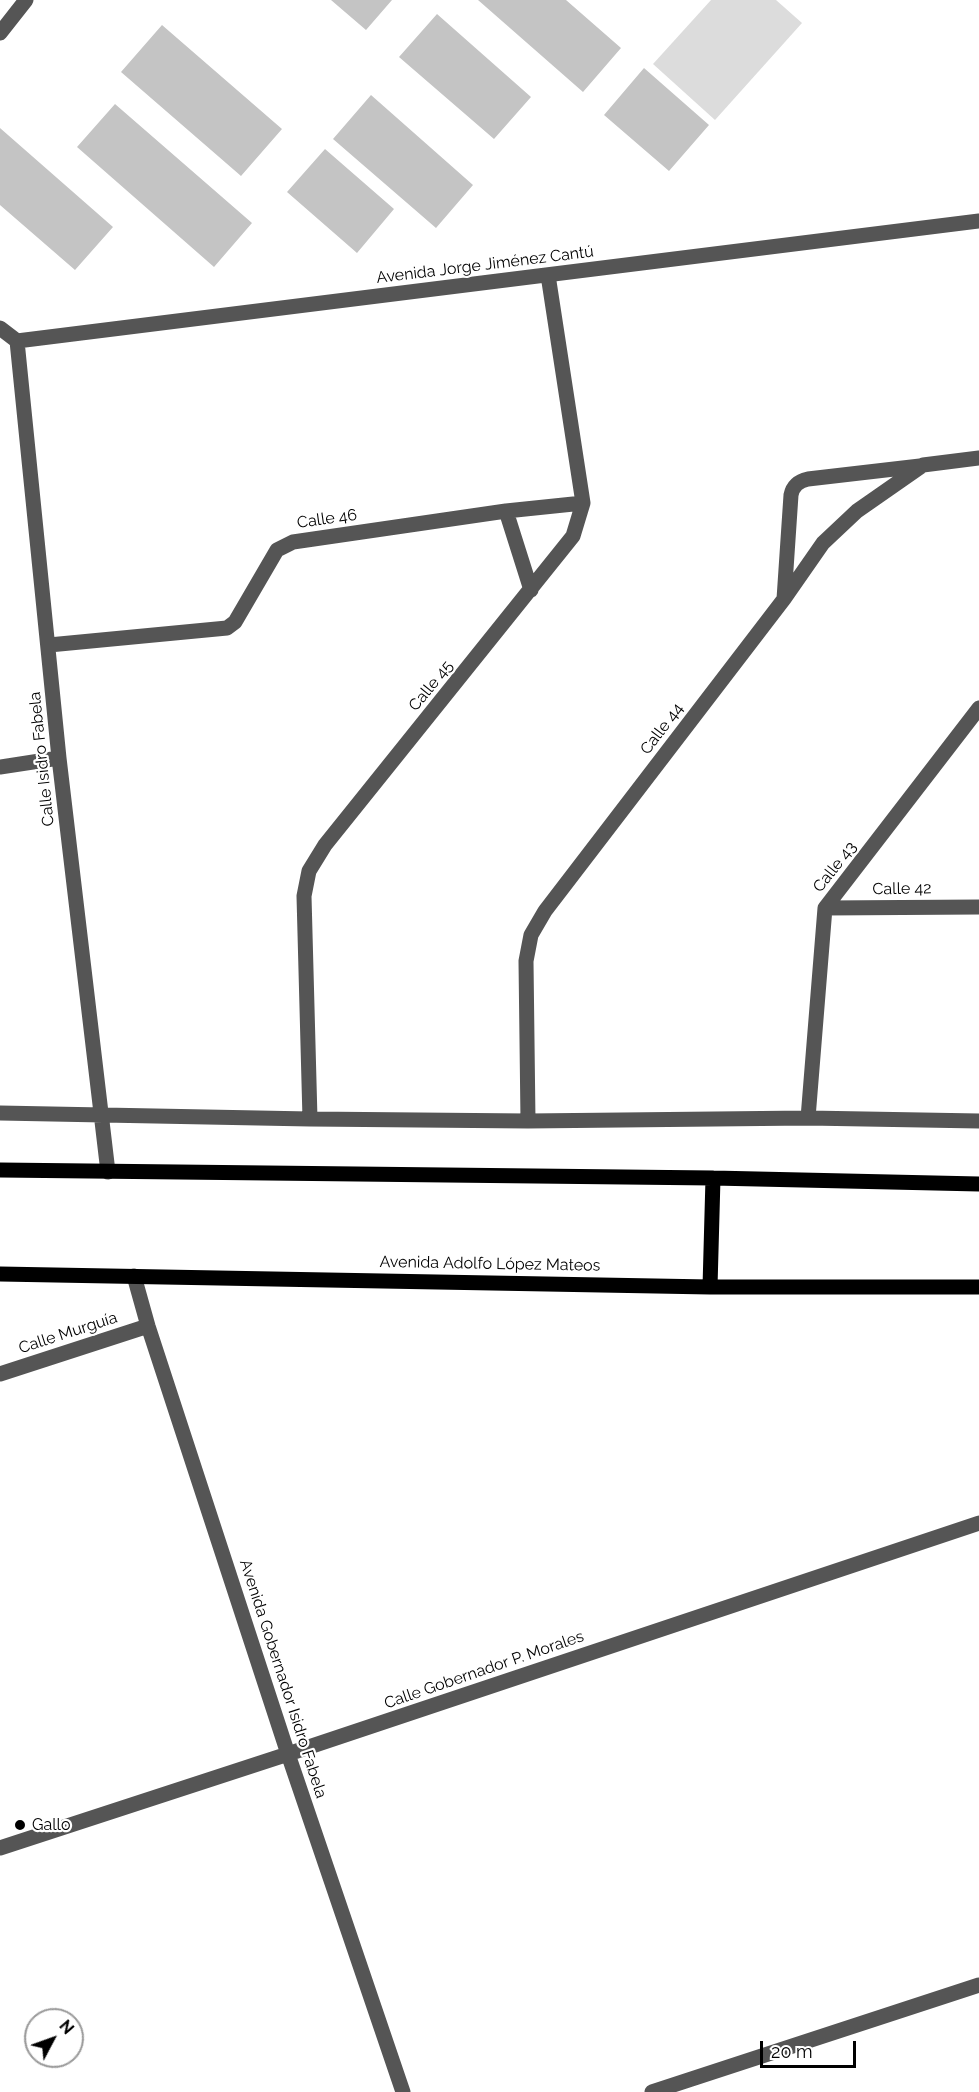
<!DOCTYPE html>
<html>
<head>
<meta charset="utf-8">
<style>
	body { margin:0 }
	#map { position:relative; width:979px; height:2092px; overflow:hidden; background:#fff; font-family:Raleway,sans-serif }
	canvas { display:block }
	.north { position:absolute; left:24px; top:2008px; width:60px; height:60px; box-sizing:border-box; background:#fff; border:2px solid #999; border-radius:50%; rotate:49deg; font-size:16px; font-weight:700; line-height:24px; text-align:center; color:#000 }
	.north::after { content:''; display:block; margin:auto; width:21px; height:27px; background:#000; clip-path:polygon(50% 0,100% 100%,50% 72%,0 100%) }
	.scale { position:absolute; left:760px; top:2041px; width:96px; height:27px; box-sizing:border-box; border:3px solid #000; border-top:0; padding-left:8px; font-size:18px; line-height:21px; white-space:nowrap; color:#000; -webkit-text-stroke:4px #fff; paint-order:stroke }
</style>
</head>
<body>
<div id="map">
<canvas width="979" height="2092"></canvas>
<div class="north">N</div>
<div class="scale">20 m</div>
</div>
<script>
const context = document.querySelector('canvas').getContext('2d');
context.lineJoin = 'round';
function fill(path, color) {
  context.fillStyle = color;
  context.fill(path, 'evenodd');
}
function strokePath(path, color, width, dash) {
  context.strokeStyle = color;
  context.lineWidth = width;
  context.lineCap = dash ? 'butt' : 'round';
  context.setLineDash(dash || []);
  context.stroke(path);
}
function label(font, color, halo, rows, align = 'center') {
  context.font = font + ' Raleway,sans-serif';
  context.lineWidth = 4.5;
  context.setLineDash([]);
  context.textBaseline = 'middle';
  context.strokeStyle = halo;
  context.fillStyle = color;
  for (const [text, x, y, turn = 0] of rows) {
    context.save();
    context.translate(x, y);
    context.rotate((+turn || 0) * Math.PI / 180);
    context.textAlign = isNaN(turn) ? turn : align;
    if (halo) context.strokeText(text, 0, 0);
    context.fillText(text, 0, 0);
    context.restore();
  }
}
const green = new Path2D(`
	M711,0H776L802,23L715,120L653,64Z`);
const building = new Path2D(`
	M331,0H392L366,30Z
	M478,0H566L621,48L583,92Z
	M437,14L531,97L494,139L399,57Z
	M162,25L282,129L241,176L121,72Z
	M644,68L709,125L669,171L604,115Z
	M371,95L473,185L436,228L333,139Z
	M115,104L252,223L214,267L77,147Z
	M0,128L113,227L75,270L0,205Z
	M325,149L394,209L357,253L287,192Z`);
const minor = new Path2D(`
	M0,33L26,0
	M0,328L17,341L979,221
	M17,341L59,758L108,1172
	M506,511L531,590
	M784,599L791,495C793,485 799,481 808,479L920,466
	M49,645L227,628L235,622L277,550L293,542L506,511L583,503
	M0,767L59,758
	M825,908L979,907
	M0,1113L310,1119L528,1121L808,1118L979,1121
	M808,1118L825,908L979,708
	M310,1119L304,896L309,871L325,845L573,536L583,503L548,275
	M528,1121L526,961L531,935L545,911L784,599L823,543L857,511L923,465L979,458
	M134,1276L148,1326L288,1754L403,2092
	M0,1374L148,1326
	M0,1848L288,1754L979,1523
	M652,2092L979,1985`);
const major = new Path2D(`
	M0,1170L713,1178L979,1184
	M0,1274L710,1287H979
	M710,1287L713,1178`);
const markers = [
	[20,1825,6,"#000"]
];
const streetNames = [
	["Avenida Jorge Jiménez Cantú",485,265,-7],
	["Calle 46",327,519,-8],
	["Calle 45",431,686,-51],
	["Calle 44",662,729,-53],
	["Calle Isidro Fabela",42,759,-96],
	["Calle 43",835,867,-52],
	["Calle 42",902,889,-1],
	["Avenida Adolfo López Mateos",490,1264,1],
	["Calle Murguía",68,1333,-18],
	["Calle Gobernador P. Morales",484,1670,-19],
	["Avenida Gobernador Isidro Fabela",283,1679,72]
];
const poiNames = [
	["Gallo",32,1825]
];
fill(green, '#dcdcdc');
fill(building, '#c4c4c4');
strokePath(minor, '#555', 15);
strokePath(major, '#000', 15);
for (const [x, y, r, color] of markers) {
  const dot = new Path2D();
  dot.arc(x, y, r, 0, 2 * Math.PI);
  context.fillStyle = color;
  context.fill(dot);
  strokePath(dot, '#fff', 2);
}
label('16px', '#000', '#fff', streetNames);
label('16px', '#000', '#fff', poiNames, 'left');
</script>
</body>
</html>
